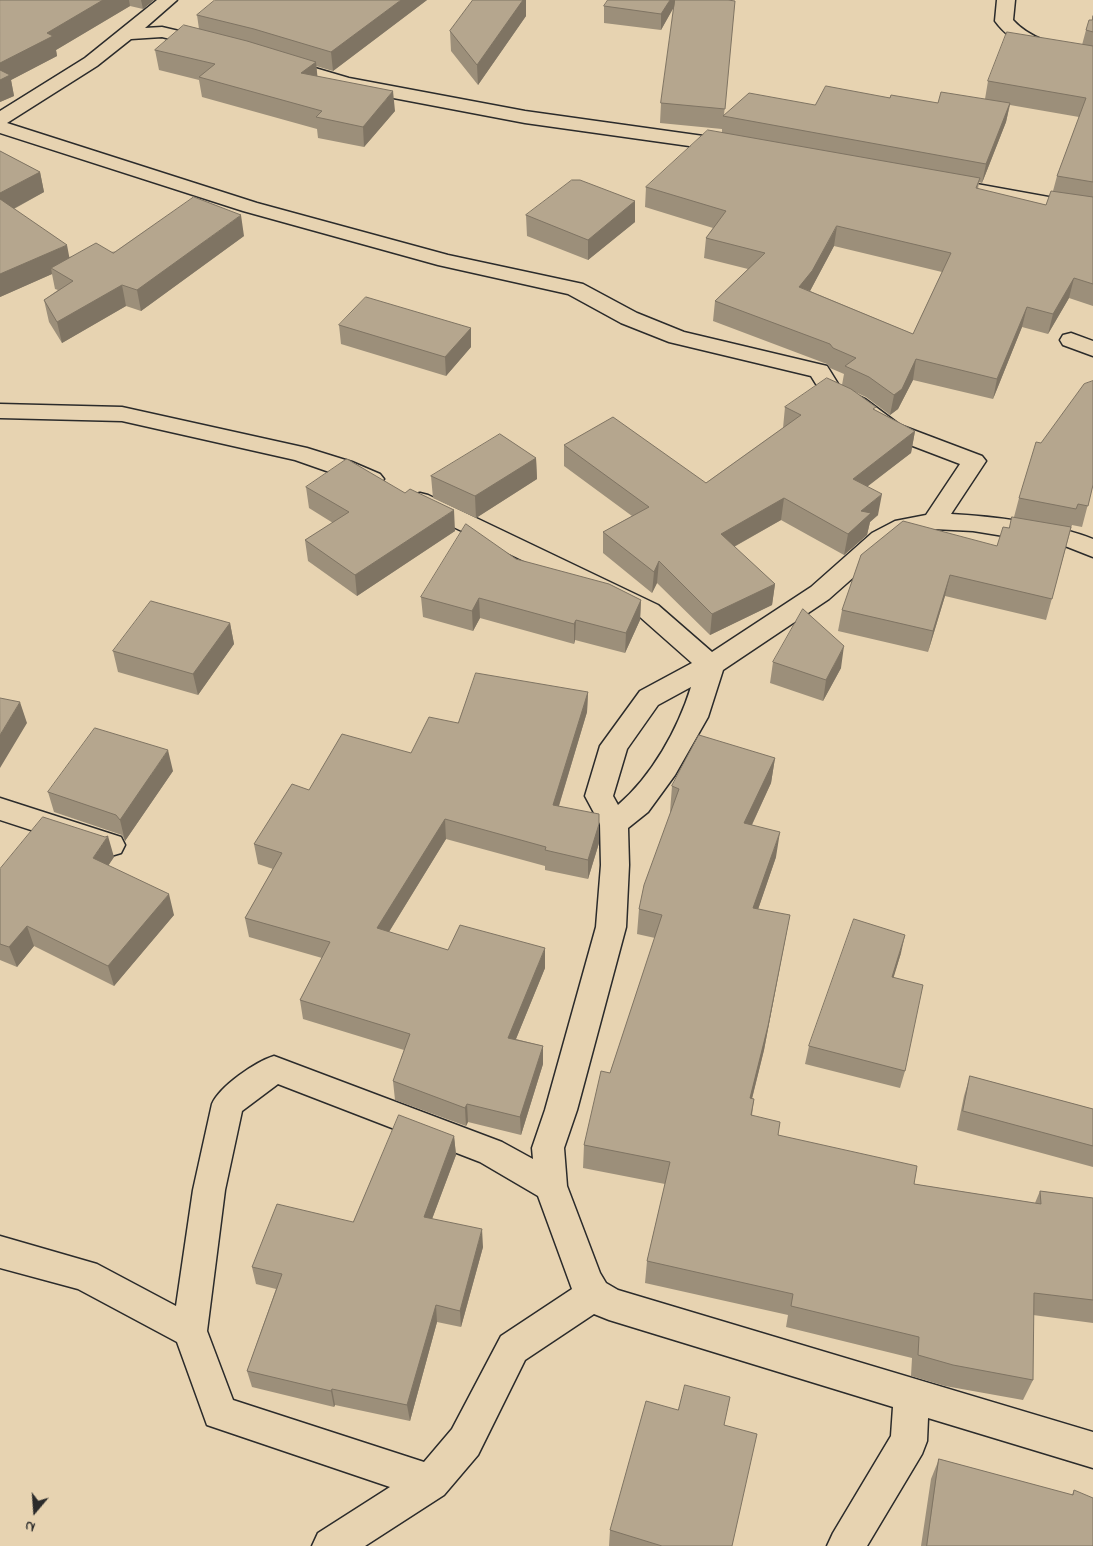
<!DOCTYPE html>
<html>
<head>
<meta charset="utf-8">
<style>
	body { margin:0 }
	#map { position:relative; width:1093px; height:1546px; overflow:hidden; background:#e7d3b1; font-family:"Indie Flower",sans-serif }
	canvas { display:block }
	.north { position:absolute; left:10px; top:1486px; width:50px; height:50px; -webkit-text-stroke:4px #e7d3b1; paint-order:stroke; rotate:198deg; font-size:14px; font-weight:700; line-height:20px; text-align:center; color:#2b2b2b }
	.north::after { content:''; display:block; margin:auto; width:18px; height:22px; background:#2b2b2b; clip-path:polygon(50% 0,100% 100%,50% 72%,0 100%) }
</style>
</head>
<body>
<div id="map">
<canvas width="1093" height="1546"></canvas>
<div class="north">N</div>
</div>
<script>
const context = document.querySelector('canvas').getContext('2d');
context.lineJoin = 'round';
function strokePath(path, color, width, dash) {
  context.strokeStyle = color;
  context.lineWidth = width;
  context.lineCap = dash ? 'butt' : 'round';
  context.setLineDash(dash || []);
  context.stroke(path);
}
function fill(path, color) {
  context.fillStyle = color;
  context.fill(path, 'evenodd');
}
const minor = new Path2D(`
	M157,0H177L145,28L162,27L217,40L220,44L217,48L211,49L162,37L131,39L97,66L7,123L257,203L448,255L583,284L637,313L684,332L827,366L840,387L865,399L900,425L982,456L986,461L951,514C991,516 1057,524 1093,539V557L1065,546L973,531L934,529L911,534L890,545L829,599L723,670L708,717L675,775L648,812L628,828L629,865L626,927L577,1110L564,1148L567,1186L600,1273L606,1283L618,1290L1093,1432V1468L928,1418L927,1441L922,1454L867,1546H827L833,1533L891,1436L893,1407L609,1320L594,1314L525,1360L478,1455L444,1495L365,1546H312L318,1533L390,1487L207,1425L177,1342L78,1289L0,1268V1236L97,1264L176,1306L193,1190L212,1104C220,1086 255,1062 274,1056L502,1142L533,1159L532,1148L545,1110L596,927L601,865L600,824L585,796L600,746L640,691L692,663L640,617L412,507L408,501L412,495L420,493L428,495L658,605L712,652L811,587L872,533L895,521L926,515L960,464L884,435L849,409L824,397L811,376L669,342L621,323L568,294L438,265L243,211L0,133V111L85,58ZM691,687C678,729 652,776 618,805L613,796L627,749L658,705ZM278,1084L480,1162L538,1196L572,1289L501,1336L452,1429L424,1462L233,1400L207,1331L225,1190L242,1111Z
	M997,0H1015L1013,20C1033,42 1065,47 1093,54V65C1059,57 1016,51 995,21Z
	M281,58L349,78L525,111L732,140L739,142L742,146L739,150L732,152L525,123L346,89L275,67L272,63L275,59Z
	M949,179L1093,205V217L942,189L939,185L942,181Z
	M1071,333L1093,341V356L1063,345L1060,340L1063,335Z
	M0,404L122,407L307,448L352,462L380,474L384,479L380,484L372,487L295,460L122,421L0,418Z
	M0,798L121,837L125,845L121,853L111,856L0,820Z`);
const wall = new Path2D(`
	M0,0H154L143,9L130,6L56,50L57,56L11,80L14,96L0,102Z
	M427,0L333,71L316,66L317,77L395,111L364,147L318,138L317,129L202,97L199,80L159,70L155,50L199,29L197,15Z
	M473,0H526V16L478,85L451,51L450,31Z
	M728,0L733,21L724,115L815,105L890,98L938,103L985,99L988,81L1082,45L1086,30L1092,20L1093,16V306L1069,298L1048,334L1022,327L993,399L913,380L898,409L890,415L866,397L855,392L875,410L915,431L911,453L867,486L878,515L870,522L867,535L844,555L781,520L734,547L775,584L772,605L710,635L657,583L652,593L603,553V532L632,516L564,466V445L706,483L783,428L785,407L842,385L844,374L830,368L827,364L713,321L715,301L748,269L704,258L706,238L713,228L645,207L646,187L722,132V129L660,123L661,103L674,6L661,30L604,23V6ZM1010,105L1079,117L1057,176L1053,191L1046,205L978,189L979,182L982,183L1006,122ZM834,246L942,272L913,334L810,291Z
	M0,151L40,172L44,192L14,209L69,257L244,236L141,311L126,306L62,343L49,322L44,300L58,290L55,289L52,274L0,297Z
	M635,201V222L588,260L527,236L526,215Z
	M339,325L471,328V347L446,376L341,344Z
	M536,458L537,479L476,518L433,498L431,476Z
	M1093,485L1082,527L1072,525L1046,620L945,596L928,652L838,631L842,610L997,546L1009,528L1014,517L1019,498Z
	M306,487L405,493L455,531L357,596L308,561L305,540L333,523L309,508Z
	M516,559L641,600L640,620L625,653L575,640L574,644L480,618L473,631L423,617L421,597Z
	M230,623L234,644L198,695L118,672L113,651Z
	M773,662L841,668L823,701L770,683Z
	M588,692L587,712L559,806L599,824V843L588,879L545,870V866L446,839L389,932L448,950L545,968L516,1039L543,1046V1064L521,1135L468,1122L466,1126L395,1100L393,1081L404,1050L303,1019L300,1000L322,958L249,937L245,918L273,869L258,864L254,844L309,790L411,753L458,723Z
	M775,758L771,783L752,825L776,857L758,909L785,939L764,1050L752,1099H754L752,1115L778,1135L914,1184L1035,1203L1040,1191L1093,1198V1323L1033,1315V1380L1023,1400L945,1386L911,1376L912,1358L786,1327L788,1315L645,1283L647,1261L665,1184L583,1168L584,1145L610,1073L655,938L637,934L639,909L671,812H670L672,786Z
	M173,771L125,841L122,835L54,812L48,792Z
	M114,857L108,866L174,915L114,986L34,946L17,967L0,960V869Z
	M901,953L893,978L905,1071L900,1088L805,1064L809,1046Z
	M970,1076L1093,1109V1167L957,1130L964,1096Z
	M454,1136L456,1155L432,1219L483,1247L461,1327L437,1322L410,1421L335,1405L334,1407L252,1387L247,1371L276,1289L256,1284L252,1267L353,1222Z
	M724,1425L732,1546H609L610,1530Z
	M939,1459L1072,1495L1074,1490L1093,1546H921L931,1479Z`);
const shadedWall = new Path2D(`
	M103,0H129L130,6L56,50L57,56L11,80L14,96L0,102V63L47,33Z
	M141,0H154L143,9Z
	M401,0H427L333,71L331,52Z
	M523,0H526V16L478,85L477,65Z
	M670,0H678L661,30V14Z
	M316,62L318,82L301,73Z
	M393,91L395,111L364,147L363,127Z
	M1010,103L1006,122L982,183L986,164Z
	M40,172L44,192L0,216V193Z
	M635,201V222L588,260V240Z
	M241,215L244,236L141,311L137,290Z
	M837,226L834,246L810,291L799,287Z
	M67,245L71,266L51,268L52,274L0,297V274Z
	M1074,278L1069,298L1048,334L1053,314Z
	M122,285L126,306L62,343L57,322Z
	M1027,307L1022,327L993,399L997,379Z
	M471,328V347L446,376L445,357Z
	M916,359L913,380L898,409L890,415L894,395Z
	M915,431L911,453L850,500L853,479Z
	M536,458L537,479L476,518L475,496Z
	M882,494L878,515L870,522L867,535L844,555L848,534L861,511Z
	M784,498L781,520L719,555L721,534Z
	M454,510L455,531L357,596L355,575Z
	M659,561L657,583L652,593L654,572Z
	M950,575L945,596L928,652L933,631Z
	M775,584L772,605L710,635L712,614Z
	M479,598L480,618L473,631L472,611Z
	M641,600L640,620L625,653L626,633Z
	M576,620L575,640L574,644V624Z
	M230,623L234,644L198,695L193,674Z
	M844,646L841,668L823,701L826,680Z
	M588,692L587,712L553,825V805Z
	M20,702L27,723L0,768V735Z
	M168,750L173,771L125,841L120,820Z
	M775,758L771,783L741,848L744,823Z
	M445,819L446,839L379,948L377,928Z
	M599,824V843L588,879V860Z
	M780,832L776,857L750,933L753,908Z
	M108,836L114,857L99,879L93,858Z
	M169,894L174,915L114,986L108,966Z
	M790,915L764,1050L746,1122L750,1098Z
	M27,926L34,946L17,967L9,947Z
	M905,935L901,953L888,996L892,977Z
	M545,948V968L509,1056L508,1038Z
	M543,1046V1064L521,1135L520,1117Z
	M467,1104L468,1122L466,1126L465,1108Z
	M454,1136L456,1155L426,1235L424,1217Z
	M482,1229L483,1247L461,1327L460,1311Z
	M436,1305L437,1322L410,1421L407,1405Z
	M332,1389L335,1405L334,1407L331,1391Z`);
const building = new Path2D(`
	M0,0H103L47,33L53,36L0,63Z
	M215,0H401L331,52L254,29L197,15Z
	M473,0H523L477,65L450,31Z
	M608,0H670L661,14L604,6Z
	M675,0H728L735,1L725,109L661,103Z
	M1093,16V32L1086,30L1089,20H1092Z
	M184,25L247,41L316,62L301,73L393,91L363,127L316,117L322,111L199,77L215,64L155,50Z
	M1007,32L1093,46V182L1057,176L1086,98L988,81Z
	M0,70L10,75L0,80Z
	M826,86L890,98L891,95L938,103L941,92L1010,103L986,164L723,116L749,93L815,105Z
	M708,130L980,178L976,188L1046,205L1051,191L1093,197V284L1074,278L1053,314L1027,307L997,379L916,359L902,389L894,395L869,377L845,366L856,358L833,348L830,344L715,301L765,253L706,238L726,211L646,187ZM837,226L951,253L913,334L799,287L812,271Z
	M0,151L40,172L0,193Z
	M572,180H580L635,201L588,240L526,215Z
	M194,197L241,215L137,290L122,285L57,322L44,300L73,281L51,268L96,243L113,253Z
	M0,199L67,245L0,274Z
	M366,297L471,328L445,357L339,325Z
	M827,378L851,389L876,407L873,409L915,431L853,479L882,494L861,511L871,513L848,534L784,498L721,534L775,584L712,614L659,561L654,572L603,532L649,507L564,445L613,417L706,483L801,415L785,407Z
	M1093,381V485L1088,506L1078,504L1076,509L1019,498L1036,442L1041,443L1084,384Z
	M500,434L536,458L475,496L431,476Z
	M347,459L405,493L410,489L454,510L355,575L305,540L349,512L306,487Z
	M1012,517L1071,527L1052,599L950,575L933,631L842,610L861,555L903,521L997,546L1003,527L1009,528Z
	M466,524L516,559L609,584L641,600L626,633L576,620L574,624L479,598L472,611L421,597Z
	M151,601L230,623L193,674L113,651Z
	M803,609L844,646L826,680L773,662Z
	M476,673L588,692L553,805L599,814V824L588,860L545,850L546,847L445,819L377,928L448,950L460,925L545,948L508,1038L543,1046L520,1117L467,1104L465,1108L393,1081L410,1034L300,1000L330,942L245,918L282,853L254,844L292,784L309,790L342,734L411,753L429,717L458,723Z
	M0,698L20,702L0,735Z
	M95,728L168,750L120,820L116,815L48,792Z
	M699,735L775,758L744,823L780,832L753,908L790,915L768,1026L750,1098L754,1099L751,1115L780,1122L778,1135L917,1166L914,1184L1041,1204L1040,1191L1093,1198V1300L1034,1293L1033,1380L953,1365L918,1355L919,1337L791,1306L793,1294L647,1261L670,1162L584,1145L601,1071L610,1073L662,915L639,909L644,885L679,789L672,786Z
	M43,817L105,837L108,836L93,858L169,894L108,966L27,926L9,947L0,944V869Z
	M854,919L905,935L892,977L923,985L905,1071L809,1046Z
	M970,1076L1093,1109V1146L963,1111Z
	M399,1115L454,1136L424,1217L482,1229L460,1311L436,1305L407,1405L332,1389L331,1391L247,1371L282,1274L252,1267L277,1204L353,1222Z
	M685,1385L730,1397L724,1425L757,1434L732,1546H662L610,1530L646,1401L678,1410Z
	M939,1459L1073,1495L1074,1490L1093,1498V1546H927Z`);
strokePath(minor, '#2b2b2b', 3);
fill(minor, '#e7d3b1');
fill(wall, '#9c8f7a');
fill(shadedWall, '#7f7463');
fill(building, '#b5a68e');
strokePath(building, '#7f7463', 1);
</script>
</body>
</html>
